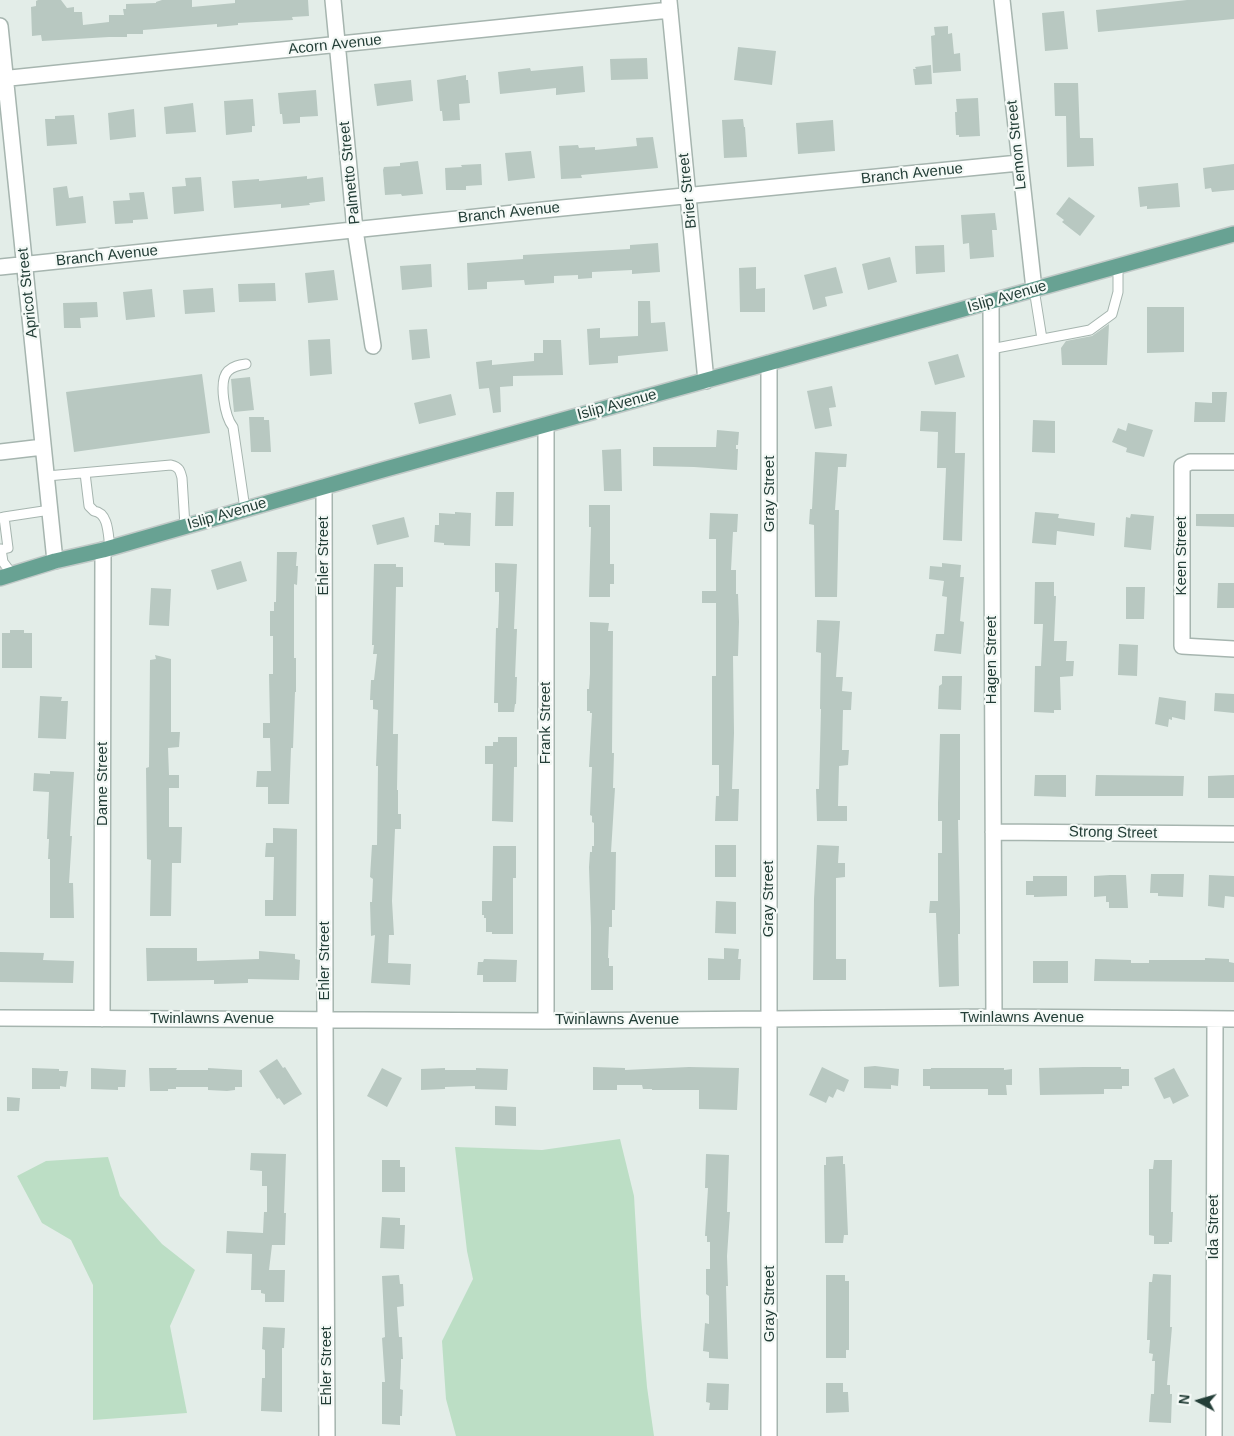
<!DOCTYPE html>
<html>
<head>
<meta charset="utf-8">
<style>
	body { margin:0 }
	#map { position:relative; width:1234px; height:1436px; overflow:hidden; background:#e3ede8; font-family:Helvetica,sans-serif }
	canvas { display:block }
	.north { position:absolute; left:1174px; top:1376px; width:50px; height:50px; -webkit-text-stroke:4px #f4f9f6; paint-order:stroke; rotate:276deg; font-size:14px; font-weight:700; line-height:20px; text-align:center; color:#233e37 }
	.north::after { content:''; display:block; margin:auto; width:18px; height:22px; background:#233e37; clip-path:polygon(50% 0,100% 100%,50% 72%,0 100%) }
</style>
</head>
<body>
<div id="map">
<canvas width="1234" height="1436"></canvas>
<div class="north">N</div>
</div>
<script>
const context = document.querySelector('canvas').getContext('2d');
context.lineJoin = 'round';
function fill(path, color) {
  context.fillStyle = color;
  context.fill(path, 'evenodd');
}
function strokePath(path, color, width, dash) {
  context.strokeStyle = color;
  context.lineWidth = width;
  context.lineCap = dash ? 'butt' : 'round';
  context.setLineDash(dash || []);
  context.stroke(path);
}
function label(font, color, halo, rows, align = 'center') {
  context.font = font + ' Helvetica,sans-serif';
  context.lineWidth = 4.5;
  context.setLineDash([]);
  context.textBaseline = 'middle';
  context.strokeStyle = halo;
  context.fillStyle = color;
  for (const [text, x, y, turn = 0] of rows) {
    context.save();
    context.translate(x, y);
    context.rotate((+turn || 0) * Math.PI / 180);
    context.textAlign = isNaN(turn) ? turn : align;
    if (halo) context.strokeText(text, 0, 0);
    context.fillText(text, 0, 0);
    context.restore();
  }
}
const green = new Path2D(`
	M620,1139L634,1196L641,1316L647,1387L654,1436H456L446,1399L442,1341L473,1279L467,1251L455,1147L542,1150Z
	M108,1157L120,1196L162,1244L195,1270L170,1326L187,1413L93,1420V1285L71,1240L42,1223L17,1176L46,1161Z`);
const building = new Path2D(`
	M38,0H61L67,8L74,7V12H82L83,25L109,22V15H124L123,9H126V4L156,3V2L162,0H192V7L235,3V0H308L309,16L292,17L293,20L238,23V25L217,27V24L143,30V34H127V37H109L42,41L41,35L32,36L31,7L36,6V1Z
	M1187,0H1234V19L1098,32L1096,10Z
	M1064,11L1068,49L1045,51L1042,13Z
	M948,26V34L952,33L954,54L960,53L961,71L933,73L931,36L935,35L934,27Z
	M738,47L776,51L772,85L734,80Z
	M647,58L648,79L611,80L610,59Z
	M931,65L932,84L915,85L913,69H916L915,67Z
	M583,66L585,92L556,95V88L500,94L498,72L530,68L531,71Z
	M466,75V80H468L470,103L459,104L460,120L443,121L442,111H440L437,80Z
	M411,80L413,101L377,106L374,84Z
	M1054,83H1078L1080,138H1093L1094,166L1067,167L1066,116H1055Z
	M316,90L318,116L300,117V123L283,124L282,114H280L278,93Z
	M978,98L980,136L959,137V135H956L955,112H957L956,99Z
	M253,99L255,126H252V132L226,135L224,101Z
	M193,103L196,132L166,134L164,107Z
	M134,109L136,137L110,140L108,113Z
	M74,115L77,144L47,146L45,119H55V116Z
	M743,119L744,127H745L747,157L724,158L722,120Z
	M833,120L835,151L798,154L796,123Z
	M653,137L658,168L581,175L582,178L561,179L559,146L578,145L579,148L595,147V150L637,146L636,138Z
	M531,151L535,178L508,181L505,153Z
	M418,161L423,194L402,196L401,194L385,195L383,170L384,167L400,166V163Z
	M481,164L482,185L466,186V190H446L445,168L462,167L461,165Z
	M1234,164V190L1212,192L1211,188L1205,189L1203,168Z
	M307,176V179L323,177L325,201L309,203L310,205L281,208V204L234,208L232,181L259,179V181Z
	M201,177L204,211L174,214L172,187L186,186L185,178Z
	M1178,183L1180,207L1147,209V206L1140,207L1138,187Z
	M67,186L69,198L83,196L86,223L56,226L53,188Z
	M144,192L148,219L133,220V223L115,224L113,201L130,200L129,193Z
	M1069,197L1095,216L1080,236L1062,222L1064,220L1056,214Z
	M995,213L997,230H992L994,257L970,259L969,243L963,244L961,215Z
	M658,243L660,272L632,274V270L592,272V278L578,279V275L554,276V283L525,285L524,280L487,282V289L468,290L467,263L523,259V255L630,249V245Z
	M944,245L945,272L916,274L915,246Z
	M890,257L897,282L868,290L862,264Z
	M431,264L432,287L402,290L400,266Z
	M756,267V289L765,288V312H740L739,268Z
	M836,267L843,293L825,297L827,306L813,310L804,275Z
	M334,270L338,300L308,303L305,273Z
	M275,283L276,301L239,302L238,284Z
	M213,288L215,312L185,314L183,290Z
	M152,289L155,317L126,320L123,292Z
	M638,301H650L651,323L665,322L668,351L618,356V363L589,365L587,329L600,328V338L638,336Z
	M97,302L98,317L80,318L81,328H64L63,303Z
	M1147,307H1184V352L1147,353Z
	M1109,324L1107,365H1062L1061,348L1066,341L1092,336Z
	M427,329L430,358L412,360L409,330Z
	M330,339L332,374L310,376L308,340Z
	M543,340H561L563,375L513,376V386L500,387L501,412L493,413L489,388L479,389L476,362L492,360V365L534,361V353H543Z
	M958,354L965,377L935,385L928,362Z
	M202,374L210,433L74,452L66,392Z
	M250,377L254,410L234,412L231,379Z
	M832,386L836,407L829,408L832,426L815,429L807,391Z
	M1212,392H1227L1225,422H1194L1195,402L1212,403Z
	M451,394L456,415L419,424L414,403Z
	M921,411L956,412L955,453H965L962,541L943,540L946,468H937L938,432L920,431Z
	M249,417H264V420H269L271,452H251Z
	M1033,420L1055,421V453L1032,452Z
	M1128,423L1153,430L1144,457L1126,452L1127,448L1112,442L1118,428L1126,431Z
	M717,430L739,432L738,445H736V449H738L737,470L694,467L653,466V447H716Z
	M621,449L622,491H604L602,450Z
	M815,452L847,454L846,467H838L835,510H839L837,597H815L814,525L809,524L810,509H812Z
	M496,492H514L513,526H495Z
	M589,505H610V564H614V584H610V597H589L591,527H589Z
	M455,512L471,513L470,546L444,545V543L434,542L435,525H439V513L455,514Z
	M1035,512L1059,514L1058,518L1095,523L1094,536L1057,531L1056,545L1032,543Z
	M710,513L738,514L737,532H733L731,570H736V594H738L739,622L738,656H733L734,733L732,789H739L738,821H715L716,796H719V765H712V676H716V603H702V591H716V539H709Z
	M1131,514L1154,516L1151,550L1124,547L1126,517L1130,518Z
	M1196,514H1234V527L1196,526Z
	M404,517L409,537L377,545L372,525Z
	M277,552H297L296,566H298L297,585L294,584V658H296V692H295L293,748H291L289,804H268V787H256L257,771H271L270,738H263V723H270L269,674H273V636H270V611H274V602H276Z
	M241,561L247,581L217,590L211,570Z
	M495,563L517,564L514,629H517L515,677H517L516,704H515L514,712H498V703H494L496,628H498L499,600V592H495Z
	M942,563L961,565L960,577H964L960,621L964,622L961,654L934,651L936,634H944L947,597L942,596L944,581L929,579L930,566L942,567Z
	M374,564H396V567H403V587H396L393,734H398L397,790H398V814H401V829H395L392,901L394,935H389L388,963L411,964L410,985L371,983L375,935L371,936L370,902H372L373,879L370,877L372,845H377L378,766H376L378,710L373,709V700H370L371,680H374L377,654H373L374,645H372Z
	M1035,582H1054V596H1056L1054,641H1067L1066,661H1074L1073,676L1060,677L1061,710H1054V713L1034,712L1035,666H1041L1043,624H1034Z
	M1218,583H1234V608H1217Z
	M1126,587H1145L1144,619H1126Z
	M151,588L171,589L169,626L149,625Z
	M817,620L840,621L836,677H843L842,691L852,692L851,710H843L842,750H849L848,765L839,766L838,806H847V821H817L816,789H819L821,709H820L821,653L816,652Z
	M590,622L609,623L608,631H613L612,753H614L613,788H615L611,852H616L615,910H612V927H609L608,958H609V966H613V990H591V927L589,867L590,852H592V846H594V823L592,822V816L590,815L592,767H589L592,713H590V711H587V689H589L590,674Z
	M10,630H24V633H32V668H2V633H10Z
	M1119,644L1138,645L1137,676L1118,675Z
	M155,655L171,659V732H180L179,747L168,748L169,775H179V788H169V827H182L181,863H172L171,916H150L151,860L147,859L146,768L149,767L150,660L156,659Z
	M942,676H962L961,710L938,709L939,686L942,684Z
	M1215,693L1234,694V713L1214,711Z
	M40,696L62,697L61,701H68L66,739L38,738Z
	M1159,697L1186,701L1185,720L1172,717V720L1169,719L1168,727L1155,724Z
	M940,734H960V820H958L960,911V934H958L959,986L939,987L936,913H929L930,901H938V853H942V821H938V803Z
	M498,737H517V767H514L513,822L492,821L493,764H485V746H493V742H498Z
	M50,771L74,772L70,836H72L69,883H73L74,918H50V859H48L49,839H47L49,792L33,791L34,773L50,774Z
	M1035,775H1066V797L1034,796Z
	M1096,775L1184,776L1183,796H1095Z
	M1234,775V798H1208V776Z
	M273,828L297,829L296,916H265V900H273L274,857H265L266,843H273Z
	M715,845H736V877H715Z
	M817,845L839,846L838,863H845V877L836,878V959H846V980H813L814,899Z
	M493,846H516V878H513V934H492V932H486V918H484V915H482V901H492Z
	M1151,874H1184L1183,897L1158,896V893H1150Z
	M1110,875H1126L1128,908H1109V902H1106V896L1094,897V876Z
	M1209,875L1234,876V897L1225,896L1224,908L1208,906Z
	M1033,876H1067V896L1034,897V895H1026V881H1033Z
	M716,901L736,902V934L715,933Z
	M146,948H197V961L259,959V951L295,954V959L300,960L299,980L248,979V983L214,984V980L147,981Z
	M724,948L739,949L738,959H741L740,980H708V958L724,959Z
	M0,952L44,953L43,960L74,961L73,983L0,982Z
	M1205,958L1229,959V962L1234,963V982L1094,981L1095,959L1131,960V963H1149V960H1205Z
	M484,959L517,960L516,982H483V975H477L478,962H483Z
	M1033,961H1068V983H1033Z
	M277,1059L283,1068L285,1067L302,1094L284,1105L279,1098L277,1099L259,1071Z
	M875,1066L899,1069L898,1086L891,1085V1089L864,1088V1067Z
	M593,1067L625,1068V1070L689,1067L739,1068L737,1110L699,1109V1090H652V1089H643L642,1085H617V1090H593Z
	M822,1067L849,1080L844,1092L837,1089L833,1098L829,1096L826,1103L809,1095Z
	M1084,1067H1121V1069H1129V1086H1122V1089H1104V1094L1040,1095L1039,1068Z
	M32,1068L59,1069V1071H68L66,1087L60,1086V1089H32Z
	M91,1068L126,1070L125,1087H118V1090L91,1089Z
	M149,1068H177L176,1070H208V1068L242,1070V1087H235V1090L227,1091L208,1090V1087H176V1089H168V1091H150Z
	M382,1068L402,1078L387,1107L367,1096Z
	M445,1068V1070H476V1068L508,1069L507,1090L475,1089V1086L445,1087V1089L421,1090V1069Z
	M931,1068H1004V1070L1012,1069V1085H1006L1007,1095H988V1089H930V1086H923V1069H931Z
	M1174,1068L1189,1096L1173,1104L1170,1097L1164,1099L1154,1078Z
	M7,1097L20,1098L19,1111H7Z
	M495,1106L516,1107V1126L495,1125Z
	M251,1153L286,1154L284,1213H286L285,1245H272L269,1270H285L284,1302H265V1294L261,1293V1290H251L252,1254L226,1253L227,1231L263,1233L264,1212H267V1186H262V1171L250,1170Z
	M706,1154L729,1155L727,1212H730L727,1256L728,1286H726L728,1359L709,1358V1352L703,1351L705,1323L709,1324V1296L706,1294V1269H710V1242H707V1236H705L708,1188H705Z
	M843,1156V1164H845L848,1235H844L843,1243H825L824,1165H826V1157Z
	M382,1160H400V1167H405V1192H382Z
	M1154,1160H1172L1171,1212H1173L1172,1242H1169V1244H1154V1236L1149,1235V1169H1153Z
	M382,1217L400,1218V1225H405L404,1249L380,1248Z
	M1153,1274L1171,1275L1170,1327H1172L1167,1385H1170V1394H1172L1171,1423L1149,1422L1151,1394H1154L1155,1361H1152L1153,1354L1149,1353L1150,1340H1147L1149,1282H1152Z
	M399,1275L400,1284H403L404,1306L397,1307L399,1337H402L403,1359H401V1366L400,1389L403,1390L402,1416H400V1425L382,1424V1382H385L382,1338L385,1337L382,1276Z
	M826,1275H845V1281H849V1350H846V1358H826Z
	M263,1327L285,1328L284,1348H282V1412L261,1411L262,1378H265V1350L262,1349Z
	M707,1383L729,1384L728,1410H709L710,1403L706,1402Z
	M826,1383H843V1392H848L849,1412L826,1413Z`);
const lane = new Path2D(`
	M1034,289L1042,339
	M991,349L1090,330L1112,314L1118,292V266
	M85,473L89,506L94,511C109,513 108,535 110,548
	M47,476L171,465C179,467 180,470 182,478L185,526
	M245,509L233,427C225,417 218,381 228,371C233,366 239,365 246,364
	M4,517L50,510
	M0,518L4,517L8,548L0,550
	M1,549L3,562L12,574`);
const street = new Path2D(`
	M333,0L355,230L373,346
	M1002,0L1034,289
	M669,1L706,381
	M0,26L55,561
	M0,79L670,10
	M0,267L562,208L1019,163
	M991,302L994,1017
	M769,363V1436
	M546,425V1021
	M0,452L43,447
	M1234,462H1190L1182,466V646L1234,649
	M324,487L325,1020L327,1436
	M993,832L1234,834
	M0,1018L546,1021L994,1017L1234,1019
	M102,1019L103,550
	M1214,1436L1215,1019`);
const primary = new Path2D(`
	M0,578L55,561L103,550L386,469L1234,234`);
const streetNames = [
	["Acorn Avenue",335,45,-6],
	["Lemon Street",1017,145,-96],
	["Palmetto Street",350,173,-96],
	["Branch Avenue",912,174,-6],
	["Brier Street",688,191,-96],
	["Branch Avenue",509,213,-6],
	["Branch Avenue",107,256,-6],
	["Apricot Street",28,293,-96],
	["Islip Avenue",1007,297,-16],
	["Islip Avenue",617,405,-15],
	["Gray Street",770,494,-90],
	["Islip Avenue",227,514,-16],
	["Ehler Street",324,556,-90],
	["Keen Street",1182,556,-90],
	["Hagen Street",992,660,-90],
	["Frank Street",546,723,-90],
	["Dame Street",103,784,-90],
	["Strong Street",1113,833,1],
	["Gray Street",769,899,-90],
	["Ehler Street",325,961,-90],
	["Twinlawns Avenue",1022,1018],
	["Twinlawns Avenue",212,1019],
	["Twinlawns Avenue",617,1020],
	["Ida Street",1214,1227,-90],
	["Gray Street",770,1304,-90],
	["Ehler Street",327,1366,-90]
];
fill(green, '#bcdec5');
fill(building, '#b8c8c1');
strokePath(lane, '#a6b5af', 11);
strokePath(street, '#a6b5af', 18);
strokePath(primary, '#c1c9c7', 18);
strokePath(lane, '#fff', 9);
strokePath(street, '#fff', 15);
strokePath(primary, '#68a293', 15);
label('15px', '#233e37', '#f4f9f6', streetNames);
</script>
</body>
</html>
